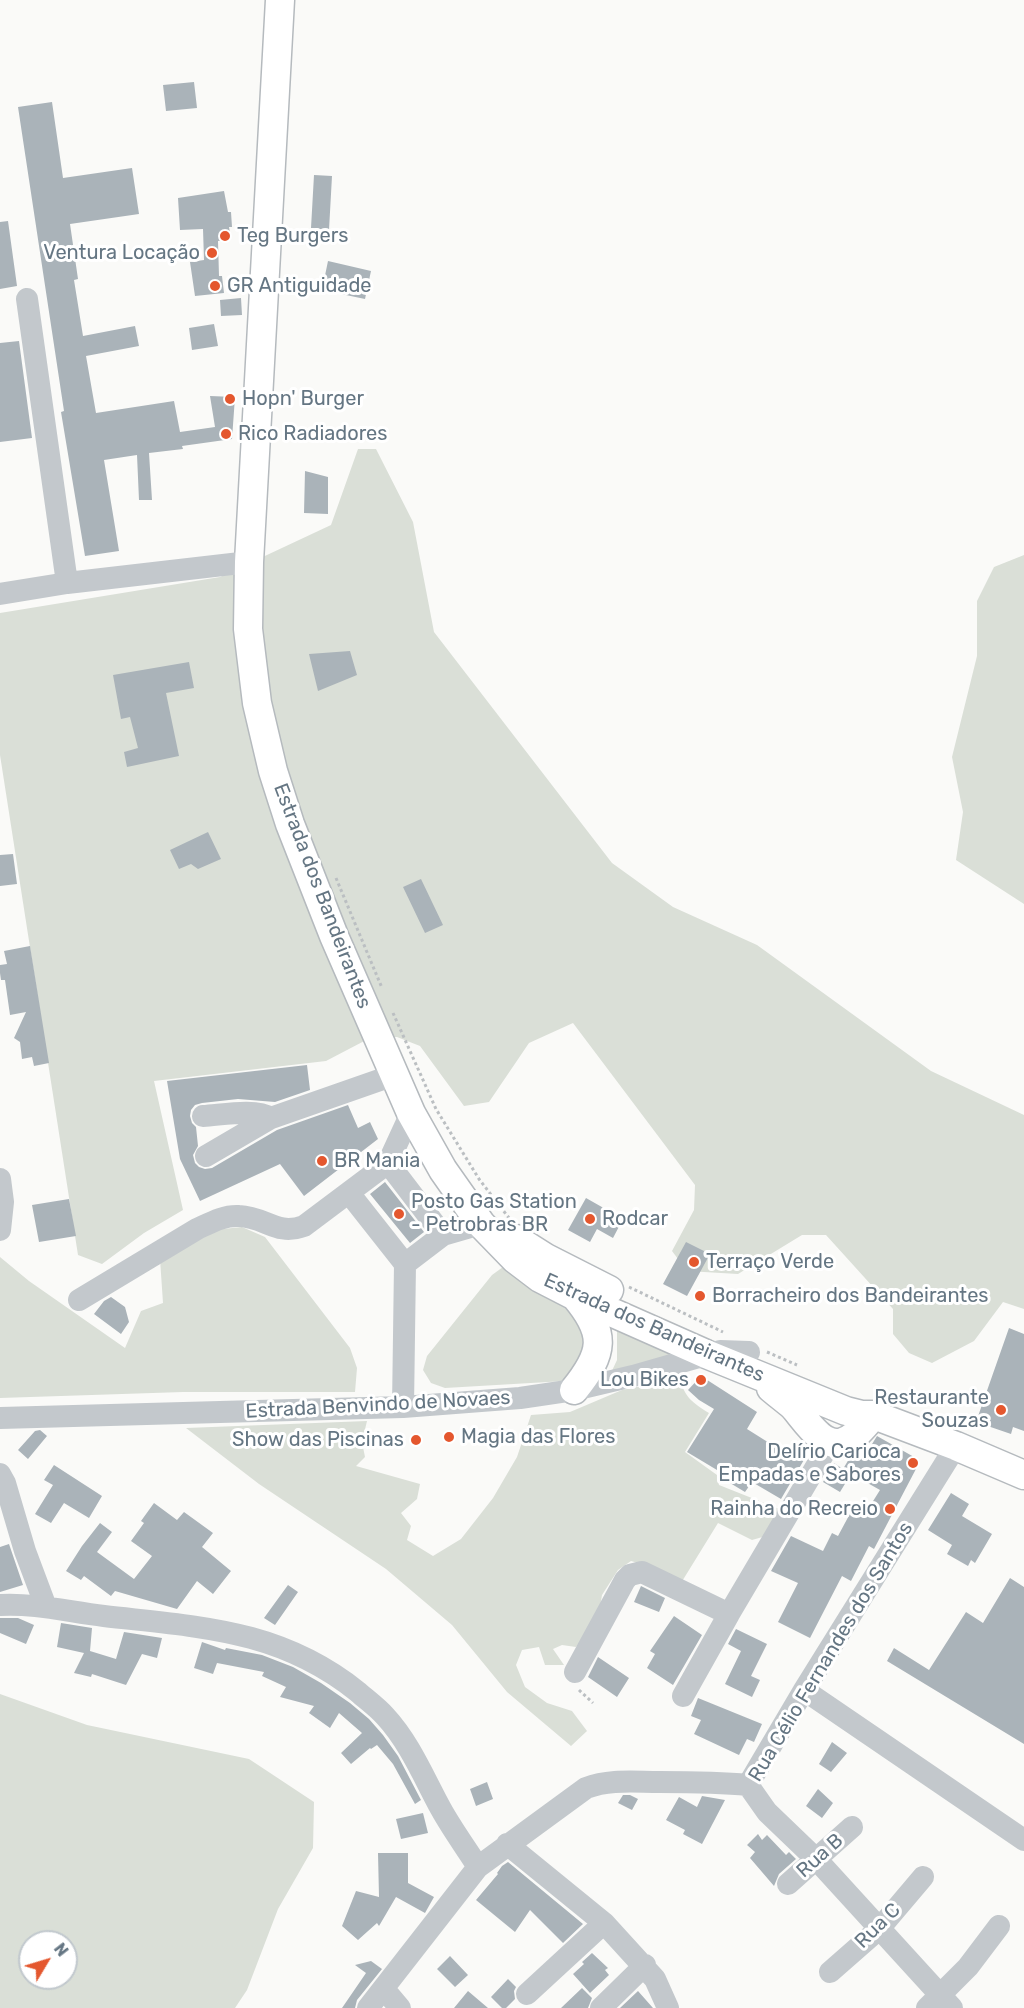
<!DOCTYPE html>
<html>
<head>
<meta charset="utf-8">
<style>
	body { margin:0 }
	#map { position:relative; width:1024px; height:2008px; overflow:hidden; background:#fafaf8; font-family:Rubik,sans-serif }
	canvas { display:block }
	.north { position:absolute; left:18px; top:1930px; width:60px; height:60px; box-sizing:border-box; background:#fff; border:2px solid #c1c8cd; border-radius:50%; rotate:52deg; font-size:16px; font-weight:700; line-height:24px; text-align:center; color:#657683 }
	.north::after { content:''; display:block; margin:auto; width:21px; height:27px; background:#e4572e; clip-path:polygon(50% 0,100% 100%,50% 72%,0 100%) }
</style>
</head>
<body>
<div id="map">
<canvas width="1024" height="2008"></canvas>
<div class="north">N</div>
</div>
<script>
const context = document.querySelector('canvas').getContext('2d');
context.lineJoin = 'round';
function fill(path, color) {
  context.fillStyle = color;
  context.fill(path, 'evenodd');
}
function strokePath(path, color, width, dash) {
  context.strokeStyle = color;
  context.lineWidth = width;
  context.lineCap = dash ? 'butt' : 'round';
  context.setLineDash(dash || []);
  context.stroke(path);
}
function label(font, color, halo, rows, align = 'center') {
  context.font = font + ' Rubik,sans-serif';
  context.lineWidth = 6;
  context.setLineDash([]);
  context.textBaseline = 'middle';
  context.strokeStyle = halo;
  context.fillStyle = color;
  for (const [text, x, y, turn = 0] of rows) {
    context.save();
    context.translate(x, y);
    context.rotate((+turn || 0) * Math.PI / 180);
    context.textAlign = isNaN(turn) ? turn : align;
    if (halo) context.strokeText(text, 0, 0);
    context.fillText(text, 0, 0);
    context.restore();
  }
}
const green = new Path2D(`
	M358,449H376L413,522L434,632L612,863L673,907L757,945L931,1071L1024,1115V1309L1003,1302L974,1341L932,1363L909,1353L893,1334V1309L826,1235H802L738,1274L687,1271L672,1251L694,1210L695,1185L573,1023L529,1043L489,1102L464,1106L420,1046L397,1037L370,1038L326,1061L154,1081L183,1210L144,1233L102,1264L78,1255L0,755V613L220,577L331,525Z
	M1024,555V904L956,860L963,812L952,757L977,656V601L994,567Z
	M242,1227L265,1237L350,1348L357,1368L355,1392H183L0,1398V1257L29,1281L125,1348L141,1311L163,1303L160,1259L213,1230Z
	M503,1267L515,1269L586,1323L593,1339L565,1381L445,1388L431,1383L423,1370L427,1356L492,1275Z
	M617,1329L691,1353L610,1375L617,1360Z
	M680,1378C684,1397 693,1403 709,1413L685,1452L717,1475L719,1485L782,1510L766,1536L752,1540L718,1523L681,1583L652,1567L631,1561L618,1570L602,1595L598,1619L576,1647L562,1645L553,1649L564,1665H545L539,1647L522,1650L516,1665L525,1687L547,1703L572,1711L587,1731L571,1746L507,1692L452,1625L386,1569L259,1484L186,1428L367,1421L362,1442L365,1457L356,1466L420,1484L417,1499L401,1513L411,1526L407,1540L433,1556L461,1539L493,1498L517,1457L531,1415L570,1412L622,1390Z
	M0,1694L87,1725L249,1759L314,1802L313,1848L278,1909L247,1990L235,2008H0ZM30,1942H66V1978H30Z`);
const building = new Path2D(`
	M194,82L197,108L166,111L163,85Z
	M52,102L63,178L132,168L139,214L70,224L78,279L74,280L83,336L135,326L139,346L86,356L96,413L174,401L180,432L215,427L210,396L235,397L232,439L182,446L183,449L149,453L152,500H139L137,455L104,460L119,551L85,556L61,412L64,411L18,107Z
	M314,175L332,176L329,230L311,228Z
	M224,191L228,212H231L232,227H229L231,239L218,241L219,276H222L224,293L195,296L190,262L204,260L203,229L180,230L178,198Z
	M8,221L17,286L0,289V222Z
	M328,261L371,271L365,299L322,290Z
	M241,298L242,315L221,316L220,300Z
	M214,324L218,346L192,350L189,328Z
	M19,341L32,438L0,442V343Z
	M305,471L328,477V514L304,513Z
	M350,651L357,675L318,691L309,654Z
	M189,662L194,688L166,693L179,756L127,767L124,752L138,748L130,717L121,719L113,675Z
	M208,832L221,859L198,869L191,864L179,869L170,850Z
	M13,854L17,884L0,886V855Z
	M421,879L443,925L425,933L403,887Z
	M30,946L49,1063L34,1066L32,1057L22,1059L20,1042L14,1038L26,1012L10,1015L5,980H1L0,973V965L7,964L4,951Z
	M307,1065L310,1090L275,1102L238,1099L202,1103L195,1105L191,1110L190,1116L192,1123L196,1127L198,1146L193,1155L195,1163L199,1167L205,1169L212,1168L277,1130L348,1105L358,1128L370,1122L378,1139L304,1196L280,1164L200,1201L180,1159L167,1081Z
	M385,1182L424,1232L410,1243L370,1194Z
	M586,1198L623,1219L613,1238L597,1229L590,1242L568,1230Z
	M69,1199L76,1236L39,1242L32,1205Z
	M686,1242L710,1254L687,1296L663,1284Z
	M111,1297L125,1307L129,1322L121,1334L94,1314L104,1301Z
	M1009,1328L1024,1334V1431L1013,1427L1011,1434L976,1422Z
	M701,1376L757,1412L747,1429L774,1446L776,1443L794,1454L798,1447L808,1453L781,1499L752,1482L745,1492L725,1480L727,1476L687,1452L714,1409L699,1400L688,1390Z
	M40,1430L47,1436L28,1459L18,1450L35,1431Z
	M877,1436L914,1457L917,1467L874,1549L869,1546L851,1581L842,1576L810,1638L778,1622L798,1583L771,1571L791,1536L823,1551L832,1533L838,1536L853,1508L865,1514L880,1490L848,1472L851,1474L840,1492L823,1482L834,1463L843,1469L849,1459L869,1449Z
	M54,1465L102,1496L89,1518L64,1503L51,1523L35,1514L53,1485L44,1480Z
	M951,1493L969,1504L962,1516L992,1534L975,1563L971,1560L968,1566L947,1554L952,1545L928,1530Z
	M154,1503L177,1520L184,1512L213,1533L202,1547L231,1571L213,1594L197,1581L177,1609L115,1591L111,1596L84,1576L81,1580L66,1571L82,1546L100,1523L112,1532L97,1552L134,1579L152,1556L131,1541L144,1523L141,1521Z
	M9,1544L23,1585L0,1592V1547Z
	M1010,1578L1024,1587V1744L887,1661L894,1648L929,1670L966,1612L983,1623Z
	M288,1585L298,1592L275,1625L264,1618Z
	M641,1586L665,1598L659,1612L634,1602Z
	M674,1616L702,1635L673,1685L647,1668L655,1654L650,1651Z
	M0,1618H18L34,1625L26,1644L0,1633Z
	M61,1623L92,1628L90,1651L116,1659L124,1632L162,1638L157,1658L142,1654L126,1685L92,1674L91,1677L74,1673L84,1653L57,1647Z
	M736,1629L767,1644L751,1676L760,1680L752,1697L725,1684L741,1651L728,1644Z
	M202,1642L225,1650L226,1648L262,1655L293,1667L321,1683L350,1703L369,1719L383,1735L398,1756L421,1800L415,1804L393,1764L377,1745L371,1749L370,1748L351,1764L341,1753L362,1733L339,1713L330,1728L309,1713L314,1706L280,1697L286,1687L262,1676L264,1672L217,1663L213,1674L194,1668Z
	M598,1657L629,1678L617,1697L588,1677Z
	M698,1698L762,1724L754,1742L747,1739L739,1755L694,1734L701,1720L691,1716Z
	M832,1742L847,1753L831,1772L819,1764Z
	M487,1782L493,1799L476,1806L470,1789Z
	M818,1789L833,1803L822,1818L806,1806Z
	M623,1795H630L638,1799L632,1810L618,1803Z
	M702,1796L725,1800L702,1844L683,1834L685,1830L666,1820L679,1797L697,1807Z
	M423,1813L428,1833L401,1839L396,1819Z
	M758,1834L762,1840L767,1835L786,1855L789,1852L796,1859L779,1874L774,1886L750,1858L755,1852L747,1845Z
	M378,1853H408V1883L434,1897L425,1913L396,1897L379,1926L377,1923L358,1940L342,1926L356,1891L379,1897Z
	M508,1862L583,1924L563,1943L530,1910L515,1932L476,1900L498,1874L497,1873L502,1866Z
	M592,1953L608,1968L605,1970L609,1975L590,1993L573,1974L584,1964L582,1962Z
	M450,1956L468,1975L455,1987L437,1969Z
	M371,1961L382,1969L357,2000L355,2008H342L366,1973L355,1965Z
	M508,1979L516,1987L514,1991L515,1999L506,2008H502L491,1997Z
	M582,1988L592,1998L588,2008H561Z
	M468,1991L488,2008H454Z
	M638,1991L653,2008H620Z`);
const path = new Path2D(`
	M336,878L382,988
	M393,1013L436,1109L479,1179L509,1218
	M629,1287L723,1332
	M767,1352L797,1365
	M579,1690L593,1703`);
const minor = new Path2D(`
	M27,299L67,583
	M0,594L67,583L249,562
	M203,1116C222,1115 255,1108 271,1118
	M206,1156L271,1118L394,1075
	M388,1163L443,1235
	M0,1179L3,1202L0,1230
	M349,1193L405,1264
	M79,1300L197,1229C210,1223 224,1215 239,1216C266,1217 276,1236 304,1226L388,1163L411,1113
	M403,1407L405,1264L443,1235L481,1224
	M0,1418L403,1407L520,1398L574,1390L633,1376L720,1351L749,1352
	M0,1474L5,1483L25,1551L46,1607
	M0,1605C35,1603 69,1612 104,1616C199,1627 280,1629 358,1692C367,1700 377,1707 385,1716C410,1743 424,1778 441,1809C452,1829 466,1848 478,1867
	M575,1672L625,1580L630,1575L642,1572L729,1614
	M804,1690L1024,1840
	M683,1696L729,1614L830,1443
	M748,1785L804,1690L956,1446
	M748,1785L767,1812L817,1860L952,2008
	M507,1844L604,1923L655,1979L668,2008
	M788,1884L852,1827
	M830,1972L879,1929L923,1877
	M384,1989L400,2008
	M527,1994L604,1923
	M368,2008L478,1867L586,1788C610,1779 634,1782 659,1782C689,1782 718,1782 748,1785
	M601,2008L645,1965
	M927,2008L968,1967L999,1926`);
const major = new Path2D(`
	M280,0L249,562L248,629L257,703L273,771L290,824L334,936L411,1113L443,1170L481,1224L515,1259L540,1278L575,1296L706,1354L846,1411L862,1415H874L956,1446L1024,1475
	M516,1239L546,1258L609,1290
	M771,1388C778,1394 786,1400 793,1406C805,1419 822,1449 843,1442C856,1438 865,1424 874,1415
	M574,1390C604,1353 607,1334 575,1296`);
const markers = [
	[225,236,6,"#e4572e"],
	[212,253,6,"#e4572e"],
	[215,286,6,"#e4572e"],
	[230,399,6,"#e4572e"],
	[226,434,6,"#e4572e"],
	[322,1161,6,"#e4572e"],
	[399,1214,6,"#e4572e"],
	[590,1219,6,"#e4572e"],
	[694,1262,6,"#e4572e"],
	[700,1296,6,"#e4572e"],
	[701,1380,6,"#e4572e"],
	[1001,1410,6,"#e4572e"],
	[449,1437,6,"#e4572e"],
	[416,1440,6,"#e4572e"],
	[913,1463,6,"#e4572e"],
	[890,1509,6,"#e4572e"]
];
const poiNames = [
	["Teg Burgers",237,236],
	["Ventura Locação",200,253,"right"],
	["GR Antiguidade",227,286],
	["Hopn' Burger",242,399],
	["Rico Radiadores",238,434],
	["BR Mania",334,1161],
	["Posto Gas Station",411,1202],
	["- Petrobras BR",411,1225],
	["Rodcar",602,1219],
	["Terraço Verde",706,1262],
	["Borracheiro dos Bandeirantes",712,1296],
	["Lou Bikes",689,1380,"right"],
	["Restaurante",989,1398,"right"],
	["Souzas",989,1421,"right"],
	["Magia das Flores",461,1437],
	["Show das Piscinas",404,1440,"right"],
	["Delírio Carioca",901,1452,"right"],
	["Empadas e Sabores",901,1475,"right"],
	["Rainha do Recreio",878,1509,"right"]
];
const streetNames = [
	["Estrada dos Bandeirantes",322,896,69],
	["Estrada dos Bandeirantes",654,1328,24],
	["Estrada Benvindo de Novaes",378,1405,-3],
	["Rua Célio Fernandes dos Santos",831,1652,-59],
	["Rua B",820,1856,-42],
	["Rua C",878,1926,-45]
];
fill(green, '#dadfd7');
fill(building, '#aab3b9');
strokePath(major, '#b5babe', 31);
strokePath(path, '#bbbfc2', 3, [3, 3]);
strokePath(minor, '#c3c8cc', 22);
strokePath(major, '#fff', 28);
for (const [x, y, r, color] of markers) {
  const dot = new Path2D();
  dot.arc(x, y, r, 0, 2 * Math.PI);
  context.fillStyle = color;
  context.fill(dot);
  strokePath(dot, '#fff', 2);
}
label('20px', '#657683', '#fff', poiNames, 'left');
label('20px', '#657683', '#fff', streetNames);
</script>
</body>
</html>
